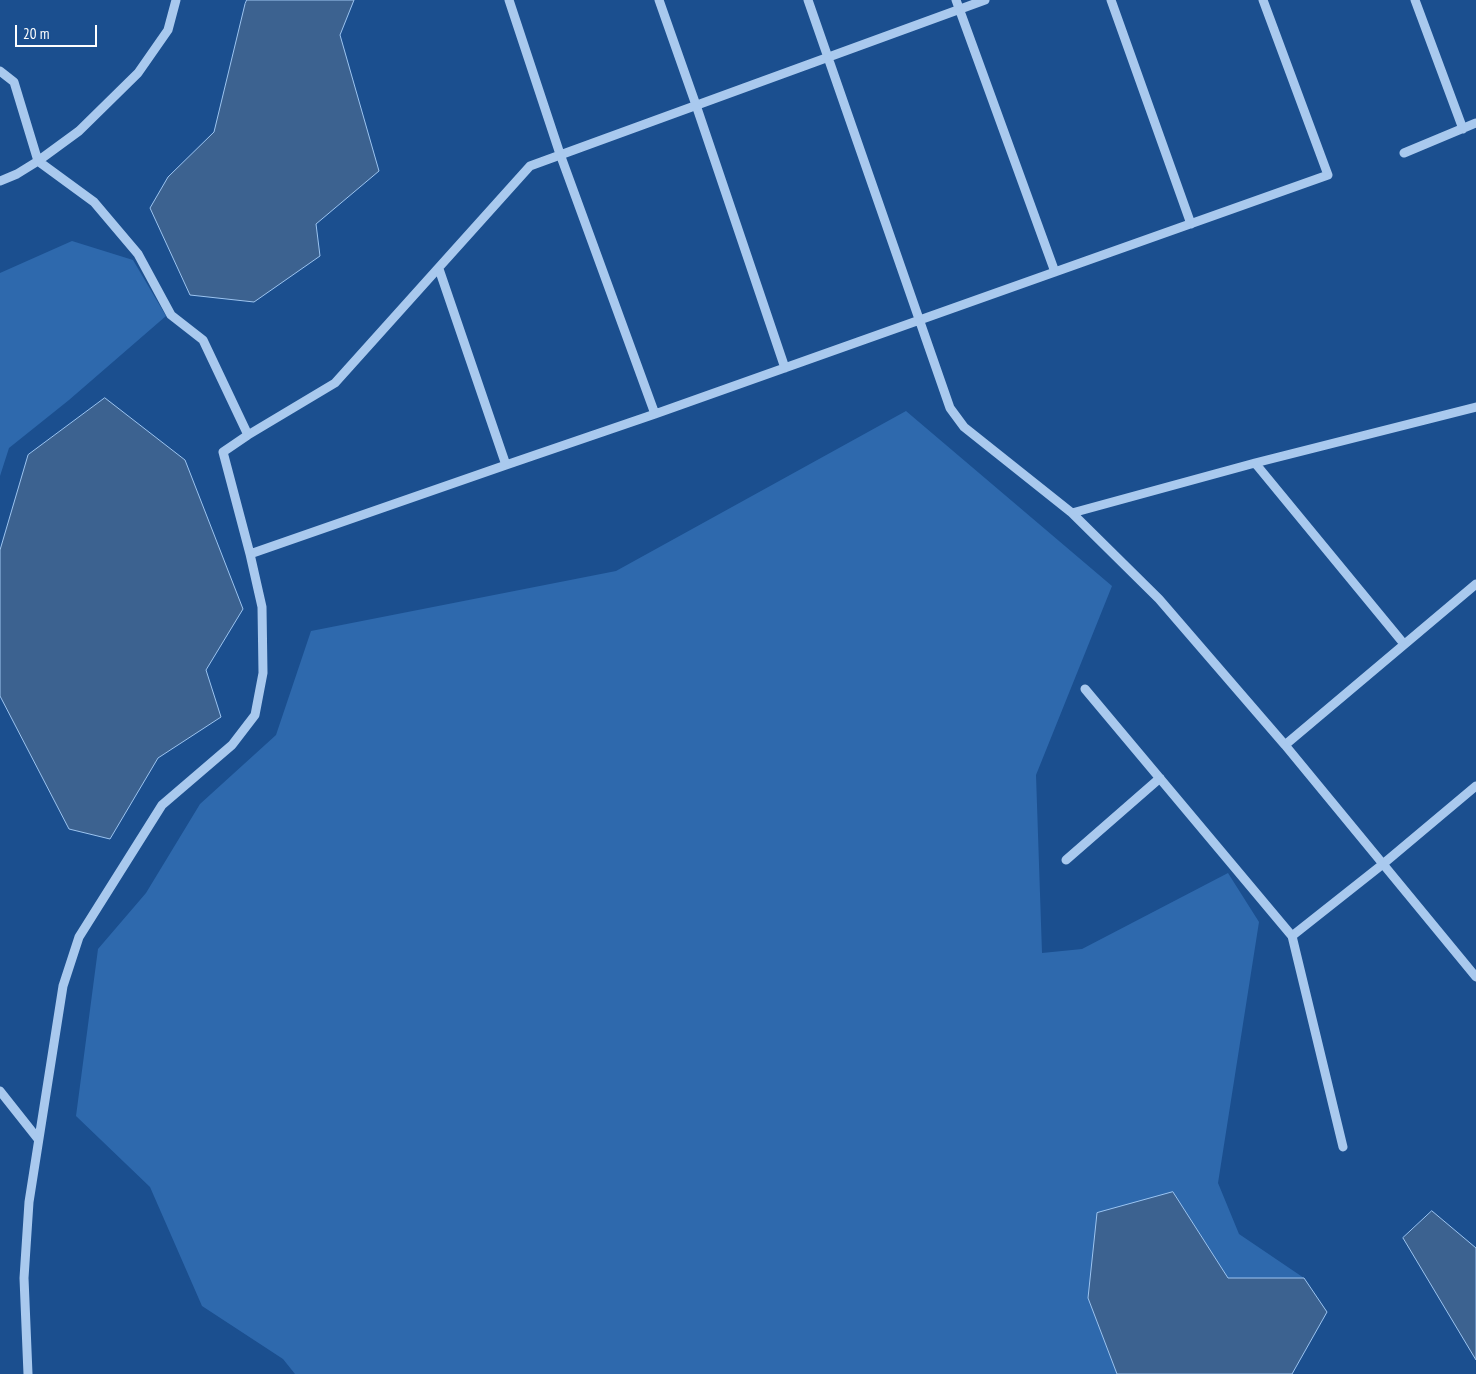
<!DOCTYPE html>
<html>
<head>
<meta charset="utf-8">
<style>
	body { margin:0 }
	#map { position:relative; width:1476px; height:1374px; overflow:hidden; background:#1b4f8f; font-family:"PT Sans Narrow",sans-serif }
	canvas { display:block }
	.scale { position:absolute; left:15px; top:25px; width:82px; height:22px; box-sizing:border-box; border:2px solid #fff; border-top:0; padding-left:6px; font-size:15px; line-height:18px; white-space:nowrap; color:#fff; -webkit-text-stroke:4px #1b4f8f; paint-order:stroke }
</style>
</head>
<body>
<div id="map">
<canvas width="1476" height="1374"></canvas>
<div class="scale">20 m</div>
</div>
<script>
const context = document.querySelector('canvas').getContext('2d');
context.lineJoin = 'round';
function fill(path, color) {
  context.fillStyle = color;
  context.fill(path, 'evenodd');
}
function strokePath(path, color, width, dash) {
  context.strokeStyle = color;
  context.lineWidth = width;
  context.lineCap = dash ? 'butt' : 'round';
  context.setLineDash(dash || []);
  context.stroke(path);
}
const green = new Path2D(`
	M72,241L133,260L166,316L69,400L9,448L0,476V273Z
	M906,411L1112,586L1036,775L1042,953L1082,949L1228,873L1259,922L1218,1183L1239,1234L1304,1278H1228L1173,1192L1088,1298L1117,1374H295L283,1359L202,1306L150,1187L76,1116L98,949L146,893L200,804L276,735L311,631L616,571Z`);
const water = new Path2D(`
	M247,0H354L340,35L379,171L316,224L320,256L254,302L190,295L150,208L168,177L214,132L245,4Z
	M105,398L185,460L243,609L206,670L221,717L158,758L110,839L69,829L0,696V550L28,455Z
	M1173,1192L1228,1278H1304L1327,1312L1292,1374H1117L1088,1298L1097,1213Z
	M1432,1211L1476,1248V1360L1403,1238Z`);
const minor = new Path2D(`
	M509,0L560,154L655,414
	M659,0L696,105L785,368
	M808,0L950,408L964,427L1072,513L1159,599L1285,745L1476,977
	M956,0L1055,272
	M1111,0L1191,224
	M1415,0L1463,129
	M0,71L14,82L38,161L79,131L138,73L168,30L176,0
	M1404,153L1476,123
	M0,181L17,174L38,161L94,202L138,254L171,315L203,340L248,435
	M439,269L506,465
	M1255,463L1404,644
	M1072,513L1255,463L1476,407
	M250,554L506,465L655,414L1328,175L1263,0
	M1085,689L1292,936L1343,1147
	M1285,745L1476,584
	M1066,860L1160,778
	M1292,936L1383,864L1476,786
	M0,1091L38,1139
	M28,1374L24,1278L29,1202L63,986L79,937L162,805L232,745L255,715L263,673L262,607L250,554L223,452L248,435L335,383L530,166L985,0`);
fill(green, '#2e69ad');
fill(water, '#3c6290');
strokePath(water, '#9cc4f0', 1);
strokePath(minor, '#a9c9ee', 9);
</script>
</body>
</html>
